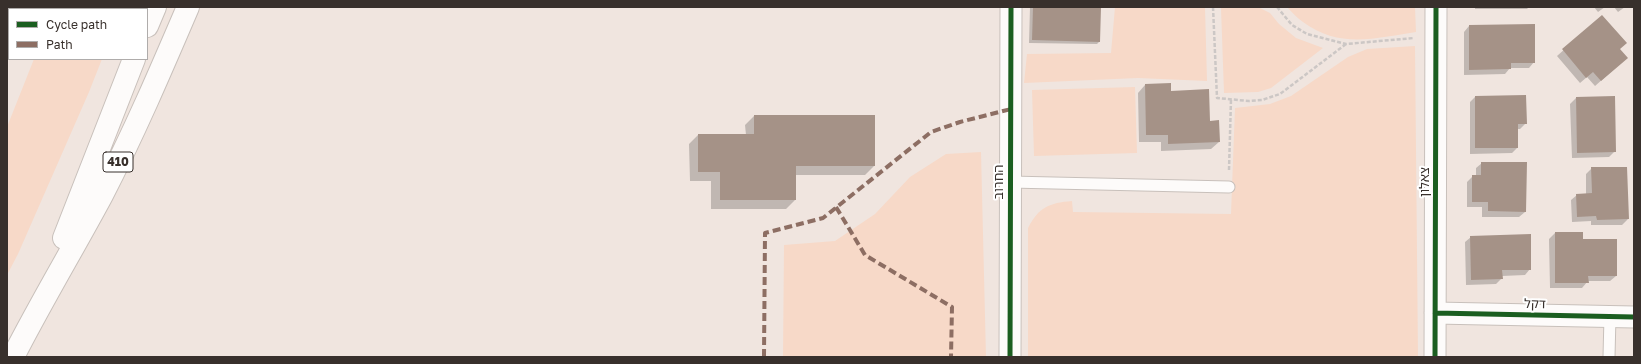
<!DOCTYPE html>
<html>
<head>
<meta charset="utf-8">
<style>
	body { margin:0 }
	#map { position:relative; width:1641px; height:364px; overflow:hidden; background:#f0e5df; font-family:"Golos Text",sans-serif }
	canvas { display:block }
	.frame { position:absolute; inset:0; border:8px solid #38302c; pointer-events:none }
	.legend { position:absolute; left:8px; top:8px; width:140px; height:52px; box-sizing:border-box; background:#fff; border:1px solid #afacab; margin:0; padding:5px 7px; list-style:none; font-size:12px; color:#38302c }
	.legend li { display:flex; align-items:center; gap:8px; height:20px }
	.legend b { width:20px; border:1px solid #afacab }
</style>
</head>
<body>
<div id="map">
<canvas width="1641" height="364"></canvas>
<div class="frame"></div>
<ul class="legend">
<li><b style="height:5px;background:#1b5e20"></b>Cycle path</li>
<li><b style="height:5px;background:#8d6e63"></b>Path</li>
</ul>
</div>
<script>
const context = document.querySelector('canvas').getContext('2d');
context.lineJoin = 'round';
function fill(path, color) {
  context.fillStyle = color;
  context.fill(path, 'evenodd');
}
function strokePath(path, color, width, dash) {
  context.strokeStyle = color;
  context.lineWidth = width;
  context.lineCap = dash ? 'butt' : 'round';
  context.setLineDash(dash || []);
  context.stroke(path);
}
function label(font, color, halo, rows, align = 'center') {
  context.font = font + ' "Golos Text","Noto Sans Hebrew",sans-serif';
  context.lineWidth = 4;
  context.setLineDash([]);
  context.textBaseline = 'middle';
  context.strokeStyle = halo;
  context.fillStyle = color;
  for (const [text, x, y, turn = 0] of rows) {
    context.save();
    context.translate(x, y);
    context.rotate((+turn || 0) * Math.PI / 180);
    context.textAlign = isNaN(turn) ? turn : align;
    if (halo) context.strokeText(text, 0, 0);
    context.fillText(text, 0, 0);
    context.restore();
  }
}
const green = new Path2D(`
	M54,7H122L121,9H54Z
	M1115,7H1205L1207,81L1138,78L1024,83L1027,54L1111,53Z
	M1258,7L1270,13L1279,24L1296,38L1323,48L1271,88L1258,92L1224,93L1221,8Z
	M1287,7H1415L1416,32C1376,38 1339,49 1303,22C1297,18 1292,12 1287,7Z
	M1415,46L1418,357H1028V228C1039,207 1049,203 1072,201L1073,212L1231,214L1235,108L1270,104L1291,96L1348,57L1367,49Z
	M34,59H102L89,92L18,254L7,275V127Z
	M1135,87L1137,153L1034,156L1032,90Z
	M981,152L986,357H783L784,245L835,241L875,214L910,177L946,154Z`);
const shadow = new Path2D(`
	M1030,7H1100L1099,42L1097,44L1029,43Z
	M1197,7H1227L1197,8Z
	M1475,7H1529L1527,9H1475Z
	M1594,7H1605L1598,12Z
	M1614,7H1625L1618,12Z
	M1602,16L1619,49L1621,63L1595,86L1587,77L1580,83L1557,56Z
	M1469,26L1534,62L1529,68H1510L1505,74L1464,75V32Z
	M1145,85L1170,92L1210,122L1219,142L1211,149L1161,151V142H1139L1138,93Z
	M1475,97L1526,123L1520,129H1517V148L1512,153L1470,154V102Z
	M1576,98L1615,151L1609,157L1572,158L1570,104Z
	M754,116L874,166L865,175H795V200L786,209H711V181H690L689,144L698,135H746L745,125Z
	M1482,163L1525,212L1519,217H1482V207H1467V182L1473,176H1476V168Z
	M1592,168L1628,219L1622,225H1591V221L1572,222L1571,200L1577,195L1586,194V174Z
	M1555,233L1582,240L1616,276L1610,281H1588L1582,288H1550L1549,239Z
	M1471,237L1530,269L1525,275L1502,276V278L1496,284L1466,285L1465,242Z`);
const building = new Path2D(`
	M1033,7H1101L1100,42L1032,40Z
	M1602,15L1627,43L1620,49L1628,58L1601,81L1593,72L1586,78L1562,49Z
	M1535,24V63H1511V69L1469,70V25Z
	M1171,83V91L1209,89L1210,121L1219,120L1220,142L1168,144V135H1146L1145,84Z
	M1526,95L1527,124H1518V148H1475V96Z
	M1615,96L1616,152L1577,153L1576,97Z
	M754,115H875V166H796V200H720V172H698V134H754Z
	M1481,162H1527L1526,212L1488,211V202H1472V175H1481Z
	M1591,167H1627L1629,219L1597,220L1596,216L1577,217L1576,194L1592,193Z
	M1555,232H1583V239H1617V276H1588L1589,283H1555Z
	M1531,234V270H1502L1503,279L1471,280L1470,236Z`);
const path = new Path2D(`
	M1213,7L1217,98L1249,101L1262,100L1280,94L1346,44
	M1277,7L1292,25L1307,34L1346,44L1414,38
	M1229,170L1231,99`);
const lane = new Path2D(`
	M1010,182L1229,187
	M1609,357L1610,316`);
const street = new Path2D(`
	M1435,313L1634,317
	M1010,357L1011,7
	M1435,357L1436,7`);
const primary = new Path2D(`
	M147,26L155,7
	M64,238L134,59
	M13,357C41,302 73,249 102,195C134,133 161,70 188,7`);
const quiet = new Path2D(`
	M836,207L865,255L952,307L951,357
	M764,357L765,233L823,218L931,132L960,122L1011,109`);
const cycleway = new Path2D(`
	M1435,313L1634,317
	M1010,357L1011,7
	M1435,357L1436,7`);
const shields = [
	[118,162,30]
];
const shieldNames = [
	["410",118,162]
];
const streetNames = [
	["החרוב",999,182,-90],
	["צאלון",1425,182,-90],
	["דקל",1535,304,1]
];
fill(green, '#f7d9c8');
fill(shadow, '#0003');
fill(building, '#a59287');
strokePath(lane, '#c8c0bb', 13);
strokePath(street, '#c8c0bb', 23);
strokePath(primary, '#c8c0bb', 24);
strokePath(path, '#ccc7c5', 2.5, [4, 2]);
strokePath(lane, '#fdfbfa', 11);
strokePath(street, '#fdfbfa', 21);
strokePath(primary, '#fdfbfa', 22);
strokePath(quiet, '#8d6e63', 4, [8, 4]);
strokePath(cycleway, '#1b5e20', 5);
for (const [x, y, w] of shields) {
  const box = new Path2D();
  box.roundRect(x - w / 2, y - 10, w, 20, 3);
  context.fillStyle = '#fff';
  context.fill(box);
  strokePath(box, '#38302c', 1);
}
label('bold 12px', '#38302c', null, shieldNames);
label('13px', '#38302c', '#fff', streetNames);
</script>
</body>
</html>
